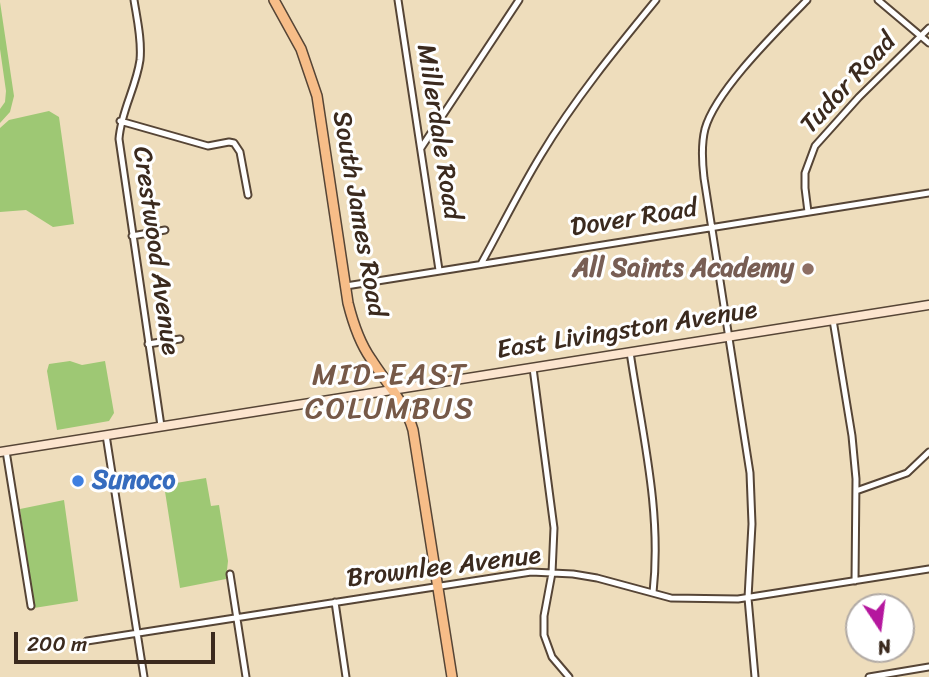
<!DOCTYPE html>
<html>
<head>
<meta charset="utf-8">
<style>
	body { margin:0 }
	#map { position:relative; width:929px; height:677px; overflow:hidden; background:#eeddbc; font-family:Sriracha,sans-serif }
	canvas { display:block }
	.north { position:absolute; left:845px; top:593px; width:70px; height:70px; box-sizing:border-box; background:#fff; border:2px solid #b1aaa5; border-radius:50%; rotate:167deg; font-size:19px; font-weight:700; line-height:28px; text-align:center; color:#3b2a1e }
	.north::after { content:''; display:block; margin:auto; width:24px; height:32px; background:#b5179e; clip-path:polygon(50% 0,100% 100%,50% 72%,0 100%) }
	.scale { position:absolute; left:14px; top:632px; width:201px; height:32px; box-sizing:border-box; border:4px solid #3b2a1e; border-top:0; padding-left:9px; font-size:21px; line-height:24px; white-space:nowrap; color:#3b2a1e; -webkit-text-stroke:5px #fff; paint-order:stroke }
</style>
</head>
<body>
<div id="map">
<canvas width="929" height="677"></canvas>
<div class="north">N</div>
<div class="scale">200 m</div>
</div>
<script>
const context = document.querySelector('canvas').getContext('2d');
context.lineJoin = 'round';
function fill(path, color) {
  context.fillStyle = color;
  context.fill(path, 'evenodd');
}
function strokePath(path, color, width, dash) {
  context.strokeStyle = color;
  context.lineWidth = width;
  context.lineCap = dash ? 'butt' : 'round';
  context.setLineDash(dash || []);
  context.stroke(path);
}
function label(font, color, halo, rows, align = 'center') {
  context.font = font + ' Sriracha,sans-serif';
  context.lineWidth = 6;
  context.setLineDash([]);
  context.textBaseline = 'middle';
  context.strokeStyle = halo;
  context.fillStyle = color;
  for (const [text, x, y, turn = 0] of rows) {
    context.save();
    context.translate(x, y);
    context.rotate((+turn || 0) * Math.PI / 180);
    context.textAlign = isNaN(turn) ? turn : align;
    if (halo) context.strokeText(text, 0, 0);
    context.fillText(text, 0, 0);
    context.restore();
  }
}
const green = new Path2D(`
	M0,2L14,96L10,112L0,123V109L5,102L6,91L0,49Z
	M49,111L59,117L74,224L53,227L26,210L0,212V128L9,120Z
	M70,361L82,365L105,361L114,413L109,421L57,430L47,371L49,364Z
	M206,478L211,506L219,505L228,561L226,579L180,588L164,485Z
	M64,500L78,601L34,608L20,509Z`);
const minor = new Path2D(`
	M134,0C137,19 142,40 140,60C136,88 121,111 119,139L161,426
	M398,0L439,270
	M878,0L929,43
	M120,121L208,146L229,142L234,143L240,152L248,195
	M421,148L519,0
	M808,212L805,188V173L815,146L859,97L929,28
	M132,236L165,230
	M481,264C501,228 519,191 541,155C574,100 615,50 656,0
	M346,286L929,193
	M833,320L852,436L856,479L855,581
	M148,344L180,339
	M630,352C642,433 662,511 653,593
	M533,368L554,528L552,573L544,616V635L552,657L569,677
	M106,435L144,677
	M6,451L31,606
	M856,491L907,473L929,452
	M230,574L246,677
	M335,602L346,677
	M87,641L531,572L573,574L597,578L671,598L738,599L929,569
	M755,677L748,598L752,524L750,473L704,178C702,161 701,145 705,129C716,90 778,30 807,0
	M869,677L929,667`);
const secondary = new Path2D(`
	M0,452L929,305`);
const primary = new Path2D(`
	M274,0L301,49L317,96L348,303C353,323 359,342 371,359C386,383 405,402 413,430L452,677`);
const markers = [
	[808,269,7,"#8d6e63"],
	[78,481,7,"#3f7fe0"]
];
const streetNames = [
	["Tudor Road",849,84,-47],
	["Millerdale Road",438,132,81],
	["South James Road",358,214,80],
	["Dover Road",634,219,-9],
	["Crestwood Avenue",155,251,82],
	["East Livingston Avenue",627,331,-9],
	["Brownlee Avenue",444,568,-7]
];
const educationNames = [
	["All Saints Academy",794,269]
];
const shopNames = [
	["Sunoco",92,481]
];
const quarterNames = [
	["MID-EAST",390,376],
	["COLUMBUS",390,410]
];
fill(green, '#9ec874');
strokePath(minor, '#564536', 9);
strokePath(secondary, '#564536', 11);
strokePath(primary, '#564536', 12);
strokePath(minor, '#fff', 5);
strokePath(secondary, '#fce5cf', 8);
strokePath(primary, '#f7bd88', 9);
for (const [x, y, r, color] of markers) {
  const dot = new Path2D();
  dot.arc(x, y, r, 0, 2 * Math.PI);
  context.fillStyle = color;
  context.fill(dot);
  strokePath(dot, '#fff', 2.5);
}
label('26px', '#3b2a1e', '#fff', streetNames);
label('bold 26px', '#785e54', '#fff', educationNames, 'right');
label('bold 26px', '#366cbe', '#fff', shopNames, 'left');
context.letterSpacing = '2px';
label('30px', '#765948', '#fff', quarterNames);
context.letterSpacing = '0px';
</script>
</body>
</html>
